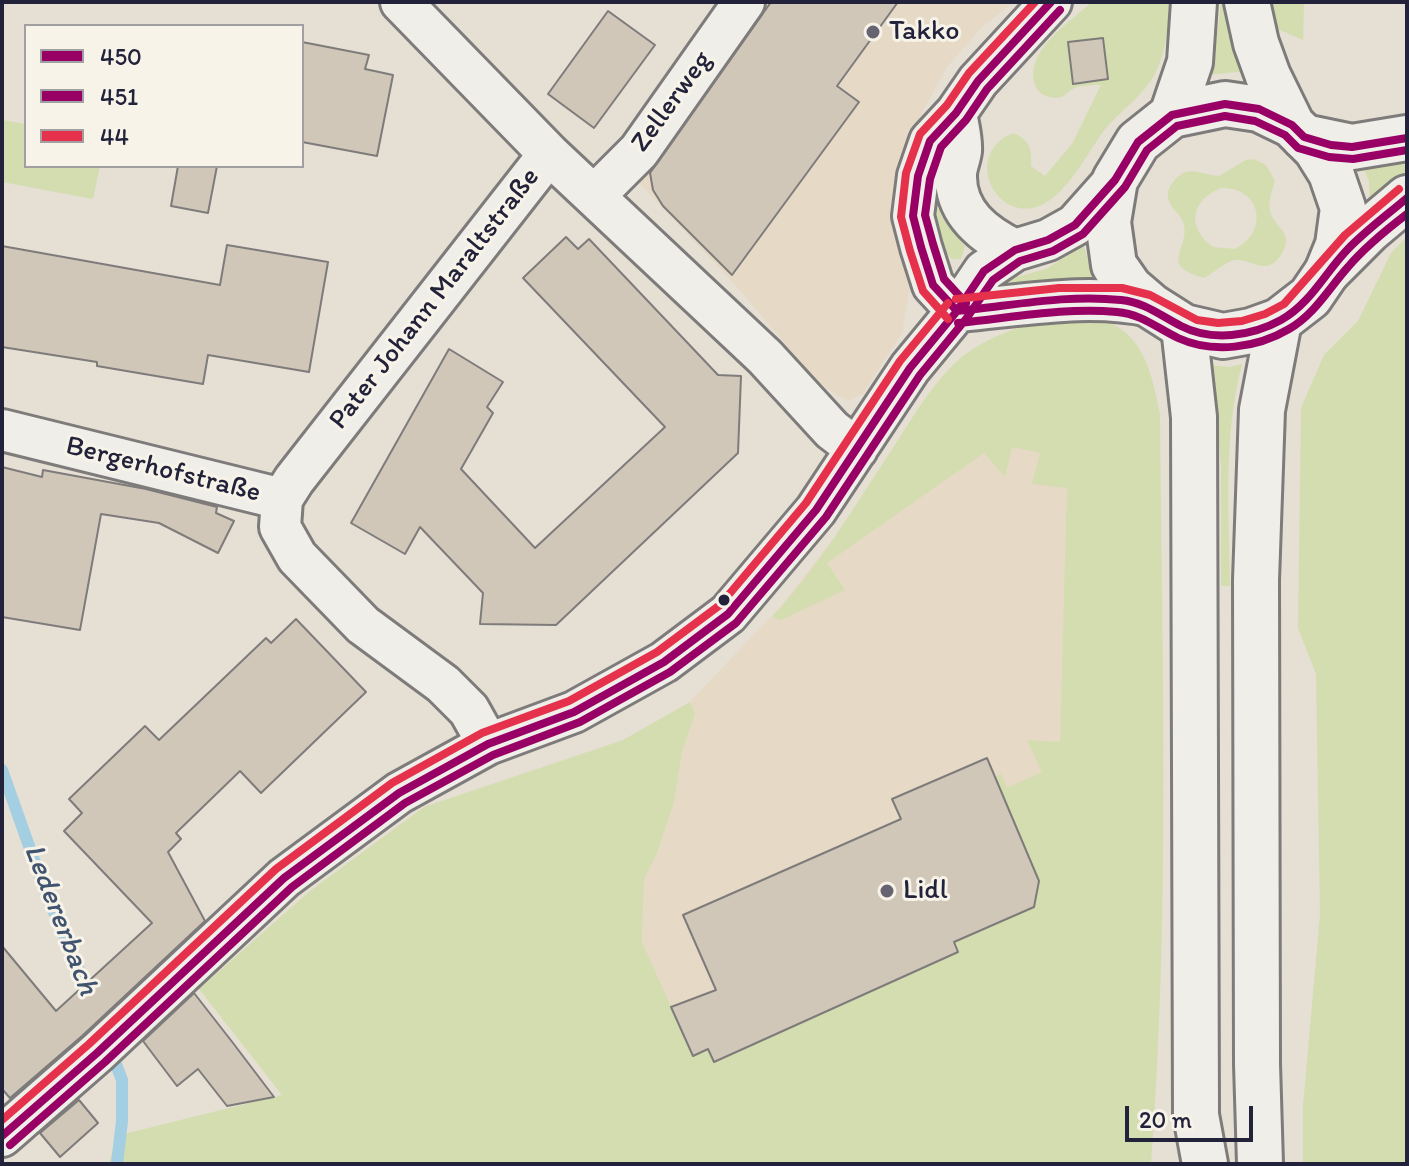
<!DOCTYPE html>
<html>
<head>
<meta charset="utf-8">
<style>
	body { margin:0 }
	#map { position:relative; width:1409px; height:1166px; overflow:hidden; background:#e5dfd4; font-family:Itim,sans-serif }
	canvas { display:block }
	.frame { position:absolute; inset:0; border:4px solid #22223b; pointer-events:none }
	.legend { position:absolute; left:24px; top:24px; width:280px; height:144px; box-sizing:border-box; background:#f7f3e8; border:2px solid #a29fa3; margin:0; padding:10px 14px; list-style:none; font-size:24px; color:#22223b }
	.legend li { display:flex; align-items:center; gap:16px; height:40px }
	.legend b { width:40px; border:2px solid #a29fa3 }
	.scale { position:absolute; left:1125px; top:1106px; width:128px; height:36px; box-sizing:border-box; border:4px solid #22223b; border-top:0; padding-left:10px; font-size:24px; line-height:28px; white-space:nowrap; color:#22223b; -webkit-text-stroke:6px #f7f3e8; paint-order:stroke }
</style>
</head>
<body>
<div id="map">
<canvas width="1409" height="1166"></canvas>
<div class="frame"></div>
<ul class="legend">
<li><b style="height:10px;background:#906"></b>450</li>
<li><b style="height:10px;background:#906"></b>451</li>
<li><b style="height:10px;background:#e5314c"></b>44</li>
</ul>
<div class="scale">20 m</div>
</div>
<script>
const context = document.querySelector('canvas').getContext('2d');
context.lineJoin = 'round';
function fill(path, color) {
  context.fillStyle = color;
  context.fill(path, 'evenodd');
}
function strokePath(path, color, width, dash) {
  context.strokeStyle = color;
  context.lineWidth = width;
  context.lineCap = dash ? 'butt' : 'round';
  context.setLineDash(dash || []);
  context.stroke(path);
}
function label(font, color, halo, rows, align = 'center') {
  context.font = font + ' Itim,sans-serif';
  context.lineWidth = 6;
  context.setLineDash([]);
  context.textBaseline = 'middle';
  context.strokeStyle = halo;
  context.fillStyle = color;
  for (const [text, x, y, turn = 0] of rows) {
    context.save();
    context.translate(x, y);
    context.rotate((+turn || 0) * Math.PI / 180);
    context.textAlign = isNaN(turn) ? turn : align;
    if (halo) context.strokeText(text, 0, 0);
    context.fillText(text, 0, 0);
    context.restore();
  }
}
const built = new Path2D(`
	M724,2H1014L981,28L947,67L914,128L893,192L909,290L902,333L863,394L849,400L836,395L818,382L737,287L613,155Z
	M962,357L1092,390L1079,959L703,1077L642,942L644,879L657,853L674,803L682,752L695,714L690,702L782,605L837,534L925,399Z`);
const green = new Path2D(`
	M1092,2H1169C1169,26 1166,52 1155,74C1143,96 1122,109 1106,128C1088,151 1064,202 1033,208C993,216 964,154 1013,133C1030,140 1032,149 1031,166L1045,176L1072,144L1101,85C1093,85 1078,85 1071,90C1064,95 1064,98 1055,98C1047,97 1038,94 1035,85C1024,51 1070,22 1092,2Z
	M1221,2H1230L1251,71L1204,75L1216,43Z
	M1263,2H1304L1303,40L1268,25Z
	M2,120L26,124V166H100L93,199L2,182Z
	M1407,156V178L1370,204L1369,181L1359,159Z
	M1254,159L1266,165L1275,181C1272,190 1268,202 1270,211C1274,229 1296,231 1281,255C1264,280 1249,254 1231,261C1222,265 1213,273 1204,278C1158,265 1189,251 1184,225C1182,214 1170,209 1168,198C1167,191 1170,186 1174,181C1188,163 1201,175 1219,176L1246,160ZM1221,188C1261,187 1270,231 1235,249L1213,247C1186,227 1191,200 1221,188Z
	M935,196L942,218L965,246L961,259H952C934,241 932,220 928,197Z
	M1407,237V1164H1303V1106L1320,915L1316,674L1298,628L1301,408L1324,355L1358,321L1391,253Z
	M1084,245L1092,278L1043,285L1002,286V281L1046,269Z
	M1052,317C1066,317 1083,314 1096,318C1143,329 1152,373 1160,414C1162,664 1170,915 1151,1164H109L116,1136L282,1095L199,989L310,891L424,807L623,740L690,702L695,714L682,752L674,803L657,853L644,879L642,942L693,1055L708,1049L714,1062L958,952L945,922L996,900L1005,920L1034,907L1039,881L995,777L1001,774L1007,788L1042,772L1027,740L1060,742L1067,488L1032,484L1040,453L1012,447L1005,477L984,453L827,563L845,590L781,620L772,617C819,567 855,505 893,448C913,417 934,380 963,356C989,336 1021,326 1052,317Z
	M1242,364C1223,436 1229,511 1230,586H1221V465L1211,365L1229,367Z`);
const stream = new Path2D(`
	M2,770L45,891L85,984L122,1080V1121L117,1164`);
const building = new Path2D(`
	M771,2H898L837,86L859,102L732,275L663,206L653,190L650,173Z
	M608,11L655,45L594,128L548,94Z
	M1103,38L1108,79L1073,84L1068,42Z
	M302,42L369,55L365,69L393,75L377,156L302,142Z
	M178,166H217L208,213L171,206Z
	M566,237L578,249L589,239L718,375L741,376L738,453L556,625L480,624L483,593L420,527L405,554L351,523L449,349L503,382L487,407L493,413L461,469L535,548L665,427L523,278Z
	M227,245L328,262L309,372L208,355L203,384L97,366V362L2,347V246L220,285Z
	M2,467L42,477L43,470L146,489L217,507L216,513L234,521L218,553L159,523L101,514L80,630L2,617Z
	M296,619L366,692L261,793L240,771L176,833L181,839L168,852L205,921L82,1036L10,1098L2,1089V946L56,1011L152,923L64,831L82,813L69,799L145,726L159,740L266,638L271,643Z
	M987,758L1039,881L1034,907L954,942L958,952L714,1062L708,1049L693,1056L671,1007L716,990L683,915L901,819L892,799Z
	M194,993L233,1043L274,1097L227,1106L198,1069L177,1086L143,1041Z
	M79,1100L98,1123L60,1157L40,1133Z`);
const street = new Path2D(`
	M401,2L549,154L765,357L832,430L857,449
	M956,113C958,125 962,139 961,151C960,159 956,167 956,175C955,213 984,235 1015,250
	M594,196L639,151L744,2
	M957,311L933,285L921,247L913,216L918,176L930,141L956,113L978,81L1051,2
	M957,311C1021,306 1087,292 1151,306
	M2,430L282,499
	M488,744L469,710L443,684L363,625L297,557L280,527L282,499L294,480L549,154
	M2,1136L97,1053L284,878L399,793L488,744L574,712L664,662L728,614L816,510L910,368L957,311L984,271L1015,250L1048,240L1075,225L1115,180`);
const secondary = new Path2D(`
	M1304,137L1352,147L1407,138
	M1327,272L1368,231L1407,198`);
const primary = new Path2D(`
	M1247,2L1256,43L1268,76L1292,125L1316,149L1331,173L1343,208L1338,245L1327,272L1310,297L1279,321L1251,331L1223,336L1184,327L1151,306L1130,288L1114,265L1108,222L1115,180L1138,142L1172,115L1225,104L1259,109L1292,125
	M1172,115L1190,62L1194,2`);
const highway = new Path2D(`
	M1184,327L1194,417L1196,1115L1205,1164
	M1260,1164L1257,1064L1256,580L1262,410L1279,321`);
const bus1 = new Path2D(`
	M957,311C1011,306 1066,294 1121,300C1144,302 1161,316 1181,326C1212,342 1252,336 1281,320C1310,304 1325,273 1347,250C1365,231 1387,215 1407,198
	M957,311L933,285L921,247L913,216L918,176L930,141L956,113L978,81L1051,2
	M2,1136L97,1053L284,878L399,793L488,744L574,712L664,662L728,614L816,510L910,368L957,311L984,271L1015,250L1048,240L1075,225L1115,180L1138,142L1172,115L1225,104L1259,109L1292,125L1304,137L1331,145L1352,147L1407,138`);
const bus2 = new Path2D(`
	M966,303L944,279L933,244L925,215L930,179L941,147L966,120L987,89L1060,10
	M958,323C1011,318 1064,307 1117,312C1141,314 1157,328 1178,338C1213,354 1257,348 1289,329C1315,314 1329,288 1348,267C1365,247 1386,230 1407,214
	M10,1145L105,1062L292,887L405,803L493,755L580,722L670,672L736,623L826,517L920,375L966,319L993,280L1020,261L1053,251L1083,234L1125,187L1147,150L1177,126L1225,116L1255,121L1285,135L1298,148L1329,157L1353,159L1407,150`);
const bus3 = new Path2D(`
	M956,299L1059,288H1122L1150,295L1197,320L1218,323L1242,321L1265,314L1284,304L1345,235L1399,189
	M948,319L923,291L910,251L901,217L906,173L920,134L947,105L969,73L1035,2
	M2,1120L89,1044L276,869L392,783L482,733L569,701L657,652L720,605L806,503L900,361L948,303`);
const markers = [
	[873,32,8,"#666471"],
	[724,600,7,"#22223b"],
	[887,891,8,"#666471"]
];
const poiNames = [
	["Takko",889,32],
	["Lidl",903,891]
];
const streetNames = [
	["Zellerweg",672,102,-54],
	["Pater Johann Maraltstraße",435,299,-52],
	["Bergerhofstraße",163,470,14]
];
const waterNames = [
	["Ledererbach",60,920,69]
];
fill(built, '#e6d9c5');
fill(green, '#d4ddb0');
strokePath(stream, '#a4cee2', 12);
fill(building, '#d0c7b9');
strokePath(building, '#7e7b7b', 2);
strokePath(street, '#7e7b7b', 46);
strokePath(secondary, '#7e7b7b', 50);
strokePath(primary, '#7e7b7b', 50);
strokePath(highway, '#7e7b7b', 50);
strokePath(street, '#f0eee9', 40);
strokePath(secondary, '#f0eee9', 44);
strokePath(primary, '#f0eee9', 44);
strokePath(highway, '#f0eee9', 44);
strokePath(bus1, '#906', 8);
strokePath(bus2, '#906', 8);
strokePath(bus3, '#e5314c', 8);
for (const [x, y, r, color] of markers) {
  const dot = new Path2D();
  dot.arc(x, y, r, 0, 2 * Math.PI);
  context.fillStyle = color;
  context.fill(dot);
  strokePath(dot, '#f7f3e8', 3);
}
label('28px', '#22223b', '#f7f3e8', poiNames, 'left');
label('28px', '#22223b', '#f7f3e8', streetNames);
label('italic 30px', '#41546f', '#f7f3e8', waterNames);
</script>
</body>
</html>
